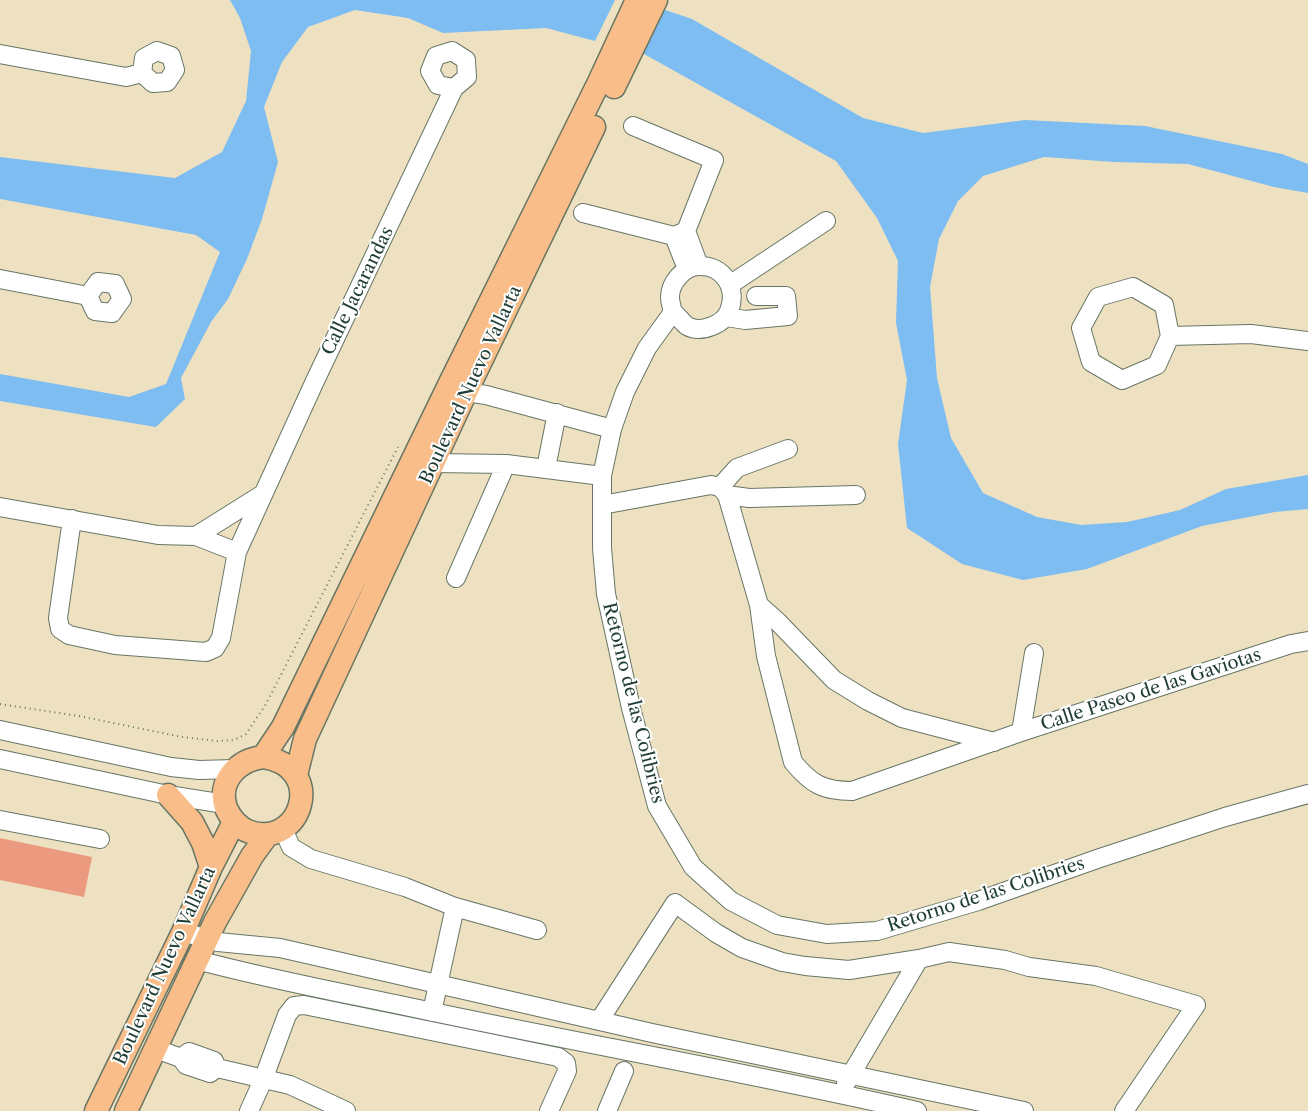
<!DOCTYPE html>
<html>
<head>
<meta charset="utf-8">
<style>
	body { margin:0 }
	canvas { display:block; background:#ede1c1 }
</style>
</head>
<body>
<canvas width="1308" height="1111"></canvas>
<script>
const context = document.querySelector('canvas').getContext('2d');
context.lineJoin = 'round';
function fill(path, color) {
  context.fillStyle = color;
  context.fill(path, 'evenodd');
}
function strokePath(path, color, width, dash) {
  context.strokeStyle = color;
  context.lineWidth = width;
  context.lineCap = dash ? 'butt' : 'round';
  context.setLineDash(dash || []);
  context.stroke(path);
}
function label(font, color, halo, rows, align = 'center') {
  context.font = font + ' "Libre Caslon Text",serif';
  context.lineWidth = 4;
  context.setLineDash([]);
  context.textBaseline = 'middle';
  context.strokeStyle = halo;
  context.fillStyle = color;
  for (const [text, x, y, turn = 0] of rows) {
    context.save();
    context.translate(x, y);
    context.rotate((+turn || 0) * Math.PI / 180);
    context.textAlign = isNaN(turn) ? turn : align;
    if (halo) context.strokeText(text, 0, 0);
    context.fillText(text, 0, 0);
    context.restore();
  }
}
const water = new Path2D(`
	M230,0H636L692,19L863,118L923,133L1025,120L1145,126L1282,154L1308,164V193L1274,187L1188,164L1114,162L1044,157L983,176L958,201L939,239L930,287L937,378L951,438L983,493L1037,517L1081,525L1127,522L1180,510L1226,489L1308,475V509L1275,512L1202,526L1087,569L1023,580L962,564L907,528L898,444L907,380L896,323L898,261L877,218L836,161L644,54L546,28L443,33L408,18L355,10L308,27L282,62L264,107L278,162L262,219L247,259L228,299L211,322L181,378L185,399L156,427L0,401V374L129,397L166,384L220,252L196,235L0,199V157L175,178L222,152L246,101L251,51L240,18Z`);
const pier = new Path2D(`
	M615,0H644L609,47L595,41Z`);
const building = new Path2D(`
	M0,838L92,857L84,897L0,880Z`);
const path = new Path2D(`
	M0,704L79,716L182,737L217,741L234,740L246,734L266,704L398,447`);
const minor = new Path2D(`
	M157,51L171,56L175,70L167,82L153,83L142,73L144,58Z
	M0,54L126,77L142,73
	M633,126L714,160L686,231L699,266
	M583,213L674,236L686,231
	M674,236L687,269
	M0,279L88,296
	M98,282L115,284L122,299L112,313L95,311L88,296Z
	M731,284L826,221
	M1133,287L1164,305L1170,336L1157,365L1122,380L1091,362L1081,328L1098,297Z
	M673,312C678,316 682,322 687,326C701,334 724,324 729,311C738,289 724,265 699,266C684,266 670,283 670,297C670,302 672,308 673,312L647,348L625,392L612,429L602,476V548L606,594L631,708L657,806L693,867L731,901L777,925L827,934L877,931L978,901L1100,858L1225,817L1308,794
	M727,317L745,320L788,316L786,296H756
	M1170,336L1251,334L1308,341
	M456,387L466,392L486,395L612,429
	M422,458L434,463L506,464L602,476
	M546,468L557,413
	M720,487L737,468L788,449
	M727,495L749,498L856,495
	M602,505L711,485L720,487L727,495L759,605L766,656L793,762C811,784 823,791 852,791L1021,732L1291,644L1308,641
	M0,507L158,535L196,536L237,552
	M72,519L58,618L60,629L69,635L115,645L206,652L215,648L221,638L237,552L314,383L454,88L467,77L466,60L452,51L436,56L430,71L438,85L454,88
	M196,536L263,494
	M456,578L506,464
	M759,605L777,621L834,680L868,701L902,718L994,742
	M0,730L171,767L199,770L235,769
	M1021,732L1034,653
	M0,759L168,795L225,804
	M0,820L100,839
	M283,829L291,847L311,859L405,887L455,907L537,930
	M183,932L218,942L280,948L652,1033L1024,1111
	M197,960C264,978 332,991 400,1005C572,1042 746,1072 917,1111
	M432,1012L455,907
	M599,1021L675,903L716,933L742,948L782,962L805,966L849,970L919,959L949,952L1005,960L1029,967L1096,976L1196,1005L1124,1111
	M156,1049L181,1058L186,1065L210,1073L217,1068
	M181,1058L189,1052L214,1061L217,1068L290,1085L346,1111
	M846,1083L919,959
	M249,1111L263,1080L287,1015L294,1006L304,1005L558,1057L566,1063L567,1071L549,1111
	M607,1111L624,1071`);
const major = new Path2D(`
	M614,87L656,0
	M263,757C328,767 301,849 250,832C238,828 231,819 226,808C217,781 238,760 263,757L283,727L449,385L599,82L637,0
	M296,775L305,739L466,392L594,127
	M168,795L192,822L203,843L211,867
	M96,1111L183,932L211,867L234,822
	M126,1111L215,922L252,856L268,834`);
const streetNames = [
	["Calle Jacarandas",358,291,-64],
	["Boulevard Nuevo Vallarta",471,385,-65],
	["Calle Paseo de las Gaviotas",1151,690,-18],
	["Retorno de las Colibries",633,703,76],
	["Retorno de las Colibries",986,895,-18],
	["Boulevard Nuevo Vallarta",165,966,-65]
];
fill(water, '#7ebdf2');
fill(pier, '#ede1c1');
fill(building, '#ec9a7f');
strokePath(minor, '#677665', 20);
strokePath(major, '#677665', 25);
strokePath(path, '#677665', 2, [1, 4]);
strokePath(minor, '#fff', 18);
strokePath(major, '#f8bd88', 22);
label('18px', '#1f3d34', '#fff', streetNames);
</script>
</body>
</html>
